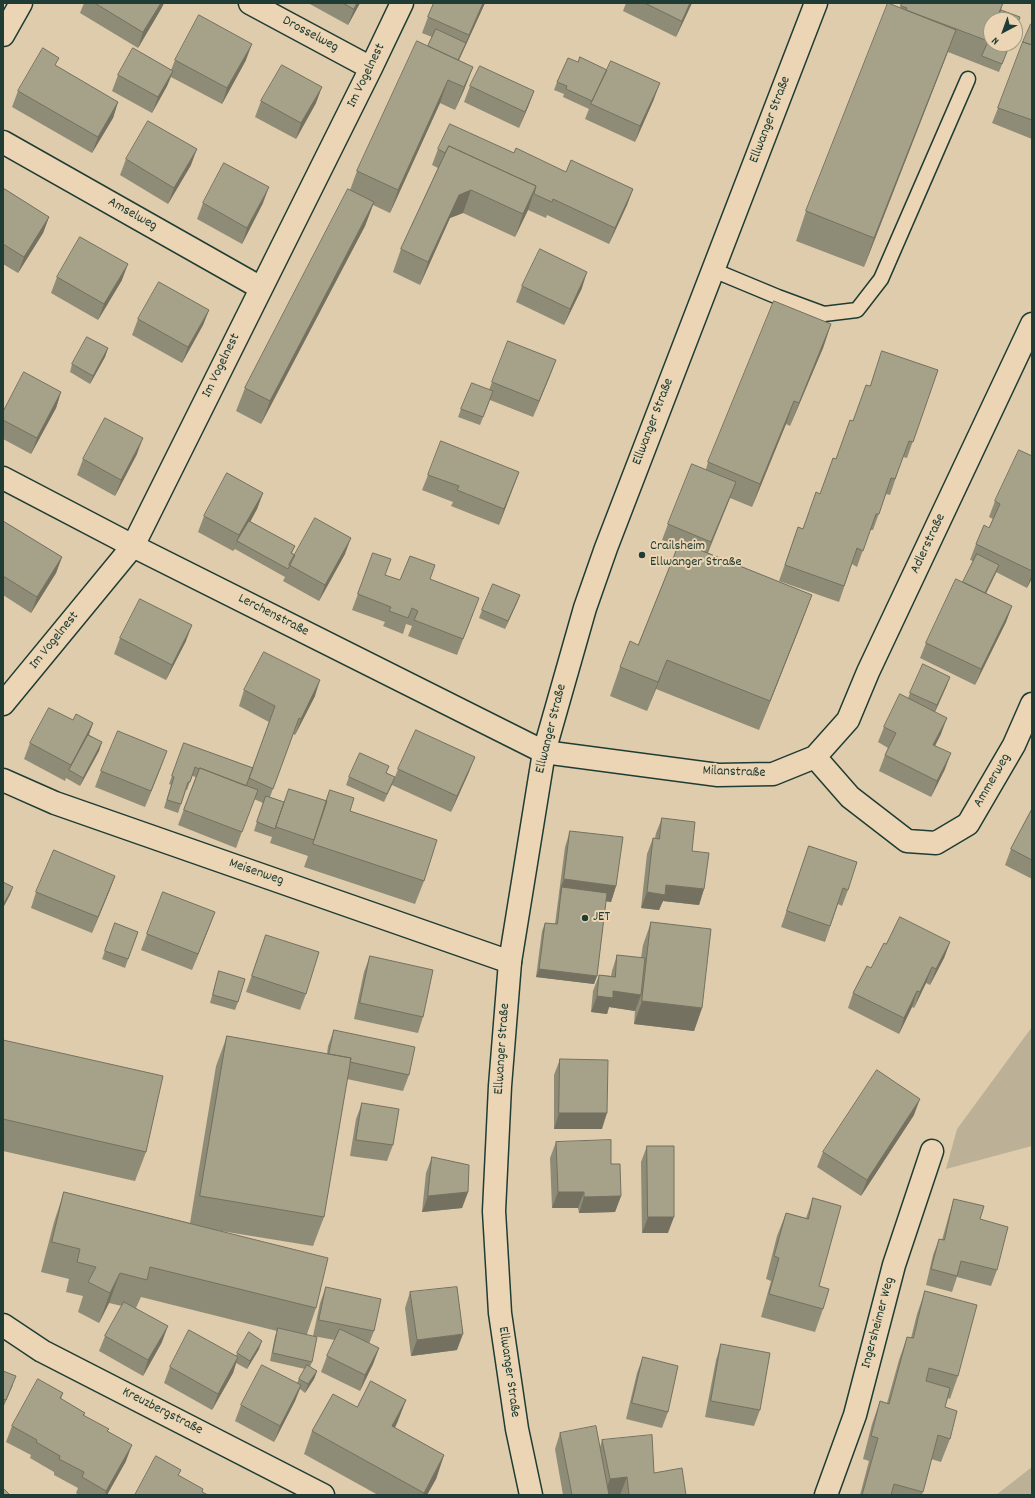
<!DOCTYPE html>
<html>
<head>
<meta charset="utf-8">
<style>
	body { margin:0 }
	#map { position:relative; width:1035px; height:1498px; overflow:hidden; background:#dfccac; font-family:Dekko,sans-serif }
	canvas { display:block }
	.frame { position:absolute; inset:0; border:4px solid #1f3d34; pointer-events:none }
	.north { position:absolute; left:983px; top:12px; width:40px; height:40px; box-sizing:border-box; background:#ebd5b4; border:1px solid #999881; border-radius:50%; rotate:221deg; font-size:11px; font-weight:700; line-height:16px; text-align:center; color:#1f3d34 }
	.north::after { content:''; display:block; margin:auto; width:14px; height:18px; background:#1f3d34; clip-path:polygon(50% 0,100% 100%,50% 72%,0 100%) }
</style>
</head>
<body>
<div id="map">
<canvas width="1035" height="1498"></canvas>
<div class="frame"></div>
<div class="north">N</div>
</div>
<script>
const context = document.querySelector('canvas').getContext('2d');
context.lineJoin = 'round';
function fill(path, color) {
  context.fillStyle = color;
  context.fill(path, 'evenodd');
}
function strokePath(path, color, width, dash) {
  context.strokeStyle = color;
  context.lineWidth = width;
  context.lineCap = dash ? 'butt' : 'round';
  context.setLineDash(dash || []);
  context.stroke(path);
}
function label(font, color, halo, rows, align = 'center') {
  context.font = font + ' Dekko,sans-serif';
  context.lineWidth = 4;
  context.setLineDash([]);
  context.textBaseline = 'middle';
  context.strokeStyle = halo;
  context.fillStyle = color;
  for (const [text, x, y, turn = 0] of rows) {
    context.save();
    context.translate(x, y);
    context.rotate((+turn || 0) * Math.PI / 180);
    context.textAlign = isNaN(turn) ? turn : align;
    if (halo) context.strokeText(text, 0, 0);
    context.fillText(text, 0, 0);
    context.restore();
  }
}
const green = new Path2D(`
	M1032,1027V1146L946,1169L957,1129Z
	M1032,1467V1495H996Z`);
const lane = new Path2D(`
	M713,270L778,297L824,314L857,310L881,279L968,79`);
const street = new Path2D(`
	M250,3L371,68
	M3,35L21,3
	M3,142L261,288
	M3,478L133,546L544,752L718,775L773,774L815,757L848,720L868,672L1032,324
	M3,704L133,546L371,68L402,3
	M815,757L850,797L907,841L936,843L968,824L1014,745L1032,704
	M3,780L55,803L510,962
	M3,1325L42,1351L323,1495
	M826,1495L855,1415L894,1265L932,1151`);
const primary = new Path2D(`
	M531,1495L517,1429L500,1313L494,1211L500,1086L510,962L544,752L585,608L606,548L816,3`);
const wall = new Path2D(`
	M84,3H164L161,9L138,48L80,13Z
	M308,3H360L348,25Z
	M434,3H485L459,60L473,67L464,90L455,110L440,103L390,213L373,205L365,226L261,424L236,411L245,388L350,190L357,171L428,46L432,37L422,33L428,17Z
	M626,3H692L676,37L623,11Z
	M902,3H1003L1001,10L1010,44L999,72L948,52L864,267L796,241L806,211Z
	M1032,24V139L992,123L998,108Z
	M175,60H246L222,104L171,77L167,86L152,113L112,91L118,75L171,70Z
	M557,82L654,99L635,142L585,119L589,109L563,97L564,94L554,90Z
	M470,86L534,91L528,107L519,128L464,102Z
	M18,91L118,102L113,118L92,153L12,107Z
	M261,101L316,103L296,139L255,117Z
	M438,149L514,153L566,172L633,189L627,205L609,244L547,215L546,218L528,210L515,237L463,213L450,218L420,285L393,272L401,249L438,168L432,165Z
	M126,159L191,165L168,204L120,175Z
	M3,188L49,217L43,233L18,273L3,264Z
	M203,203H263L242,244L197,219Z
	M57,277L122,280L98,320L51,293Z
	M522,286L582,288L564,325L516,302Z
	M209,310L203,325L182,363L132,335L138,319Z
	M831,324L823,348L790,426L786,424L752,507L730,498L708,553L812,595L801,624L759,730L656,689L647,711L610,696L620,667L638,645L678,546L662,540L668,524L706,469L708,462Z
	M108,348L105,357L90,384L70,372L72,364Z
	M556,360L533,417L490,400L480,425L458,417L461,409L489,390L492,382Z
	M938,370L907,458L903,457L890,495L886,494L873,530H870L857,567L852,564L839,602L779,581L798,527L803,529L820,494L853,421L870,386Z
	M61,392L56,408L31,454L3,439V412Z
	M137,454L115,496L77,475L83,459Z
	M1032,456V578L1027,588L996,572L986,593L1012,606L1006,622L975,685L920,658L926,643L963,582L973,561L970,560L976,544L989,528L993,519L989,517L995,501Z
	M519,472L499,525L451,506L453,502L422,490L428,475Z
	M263,493L257,509L250,522L295,546L292,553L295,555L345,554L319,601L283,581L285,577L235,549L233,551L198,532L204,516Z
	M3,521L62,557L56,573L31,613L3,595Z
	M373,553L385,575L400,580L430,579L473,614L457,655L408,636L412,626L406,624L403,634L383,626L385,622L352,610Z
	M520,595L505,629L479,618L482,610Z
	M120,638L186,641L166,680L114,654Z
	M947,685L935,712L941,734L935,745L945,769L931,797L879,771L885,755L888,748L878,742L884,727L908,698L910,693Z
	M244,690L315,696L295,735L293,734L270,797L284,802L289,789L326,801L330,790L350,811L424,881L415,904L304,867L308,856L270,843L272,837L254,831L263,803L254,799L236,848L178,825L196,777L192,776L187,790H186L178,813L164,808L171,785L169,784L184,743L253,768L269,722L239,706Z
	M73,720L93,723L89,735L102,742L99,751L80,786L66,778L65,781L24,759L30,743Z
	M161,767L145,807L95,787L101,771Z
	M398,769L469,772L451,812L392,785L384,802L346,785L349,777L387,773L395,777Z
	M1032,809V879L1005,865L1011,849Z
	M662,818L692,851L704,889L699,905L663,901L659,910L641,908L647,854L653,838H655L656,833Z
	M570,831L616,886L611,902L606,901L597,976L594,984L536,977L542,931L545,923L555,924L565,847Z
	M809,846L848,890L842,906L838,904L825,942L781,927Z
	M115,876L109,892L92,933L31,908L36,892Z
	M215,912L192,970L141,950L147,934Z
	M651,922L702,1008L694,1031L634,1024L635,1011L609,1007L607,1014L591,1012L593,991L599,975L611,976L612,971L617,955L641,958L643,945Z
	M115,923L138,932L125,968L102,959Z
	M266,935L306,994L300,1010L246,992Z
	M950,942L944,958L930,985L926,983L914,1008L912,1007L899,1034L848,1008L853,993L871,968L886,944Z
	M370,956L423,1017L418,1033L354,1019L364,972Z
	M219,971L238,1002L235,1010L210,1003Z
	M334,1030L409,1075L403,1091L347,1079L324,1217L313,1246L215,1230L316,1308L307,1334L312,1362L310,1367L317,1371L314,1379L305,1393L300,1389L295,1401L274,1442L235,1421L241,1405L297,1383L299,1379L305,1369L270,1361L275,1336L277,1331L141,1297L136,1308L162,1342L143,1376L99,1351L105,1336L122,1306L109,1303L99,1323L78,1312L83,1296L66,1292L69,1279L41,1272L54,1222L64,1192L190,1223L216,1066L227,1036L327,1054L328,1046Z
	M3,1040L146,1152L135,1181L3,1151Z
	M560,1059L602,1129H554V1075Z
	M362,1103L393,1145L387,1161L350,1156L356,1119Z
	M914,1115L861,1196L817,1167L823,1152Z
	M556,1142L611,1164L621,1196L615,1212L579,1213L578,1208H552L550,1158Z
	M647,1146L668,1233H642L641,1162Z
	M432,1157L468,1192L462,1208L422,1212L426,1173Z
	M813,1198L819,1286L823,1309L815,1332L761,1317L771,1281L766,1279L777,1236L786,1213L806,1218Z
	M954,1199L980,1219L997,1270L991,1286L957,1277L952,1292L926,1285L933,1255L939,1239L942,1240L949,1215Z
	M326,1287L374,1331L369,1344L379,1348L373,1364L360,1391L321,1372L327,1356L335,1340L313,1336L320,1303Z
	M925,1291L958,1376L950,1399L948,1398L945,1407L950,1439L941,1462L931,1459L922,1495H860L869,1461L863,1459L872,1424L880,1401L887,1403L899,1360L907,1337L911,1338L917,1314Z
	M410,1292L457,1350L411,1356L405,1308Z
	M721,1344L760,1410L754,1426L705,1417L716,1360Z
	M259,1349L247,1369L236,1363L233,1373L212,1410L164,1383L170,1367L236,1356L237,1353Z
	M643,1357L668,1412L662,1428L626,1419L637,1373Z
	M3,1371L13,1385L3,1408Z
	M63,1393L61,1399L85,1413L84,1416L108,1432L126,1461L107,1495H79L76,1493L78,1488L54,1475V1472L30,1458L31,1455L6,1442L12,1426Z
	M406,1400L397,1423L395,1428L444,1455L436,1479L427,1495H378L304,1454L312,1431L357,1407Z
	M560,1433L600,1447L602,1440L654,1473L686,1495H563L555,1449Z`);
const shadedWall = new Path2D(`
	M161,3H164L161,9L138,48L143,32Z
	M357,3H360L348,25L354,9Z
	M483,3H485L453,73L469,35Z
	M690,3H692L676,37L682,21Z
	M956,30L945,59L864,267L874,238Z
	M252,44L246,60L222,104L227,88Z
	M473,67L464,90L455,110L464,87Z
	M173,71L167,86L152,113L158,97Z
	M448,80L440,103L390,213L398,190Z
	M660,83L654,99L635,142L640,126Z
	M322,87L316,103L296,139L301,123Z
	M534,91L528,107L519,128L525,112Z
	M118,102L113,118L92,153L98,137Z
	M197,149L191,165L168,204L174,188Z
	M536,186L528,210L515,237L523,214Z
	M269,187L263,203L242,244L247,228Z
	M633,189L627,205L609,244L615,228Z
	M471,190L463,213L450,218L420,285L428,262L459,195Z
	M374,202L365,226L261,424L270,401Z
	M49,217L43,233L18,273L24,257Z
	M128,264L122,280L98,320L104,304Z
	M587,272L582,288L564,325L570,309Z
	M209,310L203,325L182,363L188,347Z
	M831,324L823,348L790,426L799,403Z
	M108,348L105,357L90,384L93,376Z
	M556,360L550,376L533,417L539,401Z
	M61,392L56,408L31,454L37,438Z
	M794,401L786,424L752,507L760,484Z
	M143,438L137,454L115,496L121,480Z
	M519,472L513,488L499,525L504,509Z
	M736,482L730,498L705,558L711,542Z
	M263,493L257,509L239,542L237,541L233,551L239,535Z
	M351,538L345,554L319,601L325,585Z
	M62,557L56,573L31,613L37,597Z
	M999,565L996,573L979,608L982,600Z
	M1032,574V578L1027,588Z
	M520,595L517,603L505,629L508,621Z
	M812,595L801,624L759,730L770,701Z
	M1012,606L1006,622L975,685L981,669Z
	M192,625L186,641L166,680L172,665Z
	M667,660L656,689L647,711L658,682Z
	M950,677L947,685L934,714L937,705Z
	M320,680L315,696L295,735L301,719Z
	M947,718L941,734L928,760L933,745Z
	M93,723L87,739L69,770L65,781L71,765Z
	M102,742L99,751L80,786L83,778Z
	M167,751L161,767L145,807L151,791Z
	M951,753L945,769L931,797L937,781Z
	M475,757L469,772L451,812L457,796Z
	M115,876L109,892L92,933L98,917Z
	M564,879L616,886L611,902L560,895L561,887Z
	M666,885L704,889L699,905L663,901L659,910L641,908L647,892Z
	M13,887L10,895L3,908V905Z
	M215,912L209,928L192,970L198,954Z
	M950,942L944,958L930,985L936,969Z
	M932,967L926,983L914,1008L920,992Z
	M539,969L597,976L594,984L536,977Z
	M613,991L641,995L635,1011L609,1007L607,1014L591,1012L597,996Z
	M917,991L912,1007L899,1034L904,1018Z
	M642,1001L702,1008L694,1031L634,1024Z
	M920,1099L914,1115L861,1196L867,1180Z
	M559,1113H607L602,1129H554Z
	M468,1192L462,1208L422,1212L428,1196Z
	M558,1192H584L578,1208H552Z
	M621,1196L615,1212L579,1213L584,1197Z
	M648,1217H674L668,1233H642Z
	M120,1273L109,1303L99,1323L110,1293Z
	M168,1326L162,1342L143,1376L148,1360Z
	M463,1334L457,1350L411,1356L417,1340Z
	M262,1341L259,1349L247,1369L250,1361Z
	M379,1348L373,1364L360,1391L365,1375Z
	M238,1357L233,1373L212,1410L218,1394Z
	M317,1371L314,1379L305,1393L308,1384Z
	M301,1385L295,1401L274,1442L280,1426Z
	M406,1400L397,1423L383,1449L392,1426Z
	M132,1445L126,1461L107,1495H105L106,1491Z
	M444,1455L436,1479L427,1495H423Z
	M627,1477L620,1495H604L610,1479Z`);
const building = new Path2D(`
	M95,3H161L143,32Z
	M343,3H357L354,9Z
	M434,3H483L469,35L428,17Z
	M645,3H690L682,21Z
	M888,3L956,30L874,238L806,211Z
	M902,3H1003L996,20H991V33L988,41L906,10L907,8L901,6Z
	M1001,10L1020,17L1015,31V20H997Z
	M199,15L252,44L227,88L175,60Z
	M1031,24H1032V45L1023,42Z
	M436,29L466,43L458,60L428,46Z
	M991,35V44H1010L1002,64L982,56Z
	M417,41L473,67L464,87L448,80L398,190L357,171Z
	M1023,42L1032,45V120L998,108Z
	M43,48L59,58L55,65L118,102L98,137L18,91Z
	M133,48L173,71L158,97L118,75Z
	M580,57L607,70L592,101L566,89L567,86L557,82L568,58L578,62Z
	M611,61L660,83L640,126L591,104Z
	M282,65L322,87L301,123L261,101Z
	M480,66L534,91L525,112L470,86Z
	M148,121L197,149L174,188L126,159Z
	M450,124L514,153L516,148L566,172L571,160L633,189L615,228L553,199L552,202L534,194L536,186L449,146L445,153L438,149Z
	M449,146L536,186L523,214L471,190L459,195L428,262L401,249Z
	M224,163L269,187L247,228L203,203Z
	M3,188L49,217L24,257L3,244Z
	M348,189L374,202L270,401L245,388Z
	M80,237L128,264L104,304L57,277Z
	M540,249L587,272L570,309L522,286Z
	M159,282L209,310L188,347L138,319Z
	M774,301L831,324L799,403L794,401L760,484L708,462Z
	M87,337L108,348L93,376L72,364Z
	M508,341L556,360L539,401L492,382Z
	M882,351L938,370L913,442L909,441L895,479L891,478L879,514H876L863,551L857,548L844,586L785,565L798,527L803,529L816,492L820,494L833,458L836,459L850,420L853,421L866,385L870,386Z
	M24,372L61,392L37,438L3,420V412Z
	M472,383L493,391L483,417L461,409Z
	M105,418L143,438L121,480L83,459Z
	M441,441L519,472L504,509L457,490L459,486L428,475Z
	M1019,450L1032,456V571L976,544L984,525L989,528L1000,504L995,501Z
	M692,464L736,482L711,542L668,524Z
	M227,473L263,493L239,535L204,516Z
	M315,518L351,538L325,585L289,565Z
	M3,521L62,557L37,597L3,576Z
	M249,521L295,546L291,553L295,555L288,569L237,541Z
	M680,542L812,595L770,701L667,660L658,682L620,667L630,641L638,645Z
	M373,553L391,559L385,575L400,580L410,556L435,565L430,579L479,598L463,639L414,620L418,611L412,608L408,618L389,611L391,607L358,594Z
	M977,554L999,565L985,593L963,582Z
	M956,579L1012,606L981,669L926,643Z
	M493,584L520,595L508,621L482,610Z
	M140,599L192,625L172,665L120,638Z
	M264,652L320,680L301,719L299,718L273,789L249,778L275,706L244,690Z
	M923,664L950,677L937,705L910,693Z
	M900,694L947,718L933,745L951,753L937,781L885,755L896,733L884,727Z
	M49,708L73,720L76,714L93,723L71,765L30,743Z
	M416,730L475,757L457,796L398,769Z
	M118,731L167,751L151,791L101,771Z
	M88,735L102,742L83,778L69,770Z
	M184,743L253,768L246,786L200,768L199,769L195,767L190,782H188L181,804L167,800L174,777L172,776Z
	M360,753L389,766L386,773L395,777L387,794L349,777Z
	M200,768L258,790L242,832L184,810Z
	M289,789L327,801L314,840L276,827Z
	M330,790L354,798L350,811L437,840L424,881L313,844Z
	M266,796L284,802L275,829L257,822Z
	M1032,809V860L1011,849Z
	M662,818L695,822L692,851L709,853L704,889L666,885L665,895L647,892L653,838L659,839Z
	M570,831L623,837L616,886L564,879Z
	M809,846L857,862L848,890L843,888L830,926L787,911Z
	M54,850L115,876L98,917L36,892Z
	M3,882L13,887L3,905Z
	M562,887L607,893L597,976L539,969L545,923L557,924Z
	M163,892L215,912L198,954L147,934Z
	M900,917L950,942L936,969L932,967L920,992L917,991L904,1018L853,993L867,966L871,968L884,943L886,944Z
	M651,922L711,929L702,1008L642,1001Z
	M115,923L138,932L128,959L105,951Z
	M266,935L319,952L306,994L252,976Z
	M617,955L645,958L641,995L613,991V998L597,996L599,975L615,977Z
	M370,956L433,970L423,1017L360,1003Z
	M219,971L245,979L238,1002L213,995Z
	M334,1030L415,1047L409,1075L350,1062L351,1058L329,1054Z
	M227,1036L351,1058L324,1217L200,1196Z
	M3,1040L163,1076L146,1152L3,1119Z
	M560,1059L608,1060L607,1113H559Z
	M877,1070L920,1099L867,1180L823,1152Z
	M362,1103L399,1109L393,1145L356,1140Z
	M611,1140V1164H620L621,1196L584,1197V1192H558L556,1142Z
	M647,1146H674V1217H648Z
	M432,1157L469,1165L468,1192L428,1196Z
	M64,1192L328,1258L316,1308L150,1267L147,1280L120,1273L110,1293L88,1282L96,1267L77,1262L80,1249L52,1242Z
	M813,1198L841,1206L819,1286L829,1289L823,1309L769,1294L779,1258L774,1256L786,1213L808,1219Z
	M954,1199L984,1206L980,1219L1008,1227L997,1270L961,1261L957,1276L931,1269L939,1239L944,1240Z
	M326,1287L381,1299L374,1331L319,1320Z
	M457,1287L463,1334L417,1340L410,1292Z
	M925,1291L977,1305L958,1376L929,1368L926,1381L950,1388L945,1407L957,1411L950,1439L938,1435L923,1492L894,1484L891,1495H862L878,1438L871,1436L880,1401L889,1404L907,1337L913,1338Z
	M124,1302L168,1326L148,1360L105,1336Z
	M278,1328L317,1337L312,1362L273,1353Z
	M340,1329L379,1348L365,1375L327,1356Z
	M189,1330L238,1357L218,1394L170,1367Z
	M249,1332L262,1341L250,1361L237,1353Z
	M721,1344L770,1353L760,1410L711,1401Z
	M643,1357L678,1366L668,1412L632,1403Z
	M262,1365L301,1385L280,1426L241,1405Z
	M307,1365L317,1371L308,1384L299,1379Z
	M3,1371L16,1376L6,1400L3,1399Z
	M38,1379L63,1393L60,1398L85,1413L83,1415L109,1429L107,1431L132,1445L106,1491L82,1477L84,1472L59,1459L60,1456L36,1442L37,1440L12,1426Z
	M371,1381L406,1400L392,1426L444,1455L424,1493L312,1431L333,1394L357,1407Z
	M596,1426L609,1495H572L560,1433Z
	M652,1435L654,1473L682,1468L686,1495H629L627,1477L610,1479L602,1440Z
	M156,1456L181,1470L178,1475L203,1489L202,1492L208,1495H135Z
	M3,1488L10,1495H3Z`);
const markers = [
	[642,555,4,"#1f3d34"],
	[585,918,4,"#1f3d34"]
];
const streetNames = [
	["Drosselweg",310,35,28],
	["Im Vogelnest",367,76,-64],
	["Ellwanger Straße",771,120,-69],
	["Amselweg",132,215,29],
	["Im Vogelnest",222,366,-64],
	["Ellwanger Straße",654,422,-69],
	["Adlerstraße",929,544,-65],
	["Lerchenstraße",273,616,27],
	["Im Vogelnest",55,641,-51],
	["Ellwanger Straße",552,729,-76],
	["Milanstraße",734,773,2],
	["Ammerweg",993,781,-60],
	["Meisenweg",256,873,19],
	["Ellwanger Straße",503,1049,-86],
	["Ingersheimer Weg",879,1323,-75],
	["Ellwanger Straße",508,1372,82],
	["Kreuzbergstraße",162,1412,27]
];
const poiNames = [
	["Crailsheim",650,547],
	["Ellwanger Straße",650,563],
	["JET",593,918]
];
fill(green, '#bcb196');
strokePath(lane, '#1f3d34', 17);
strokePath(street, '#1f3d34', 25);
strokePath(primary, '#1f3d34', 25);
strokePath(lane, '#ebd5b4', 14);
strokePath(street, '#ebd5b4', 22);
strokePath(primary, '#ebd5b4', 22);
fill(wall, '#8e8b76');
fill(shadedWall, '#747160');
fill(building, '#a5a289');
strokePath(building, '#747160', 1);
for (const [x, y, r, color] of markers) {
  const dot = new Path2D();
  dot.arc(x, y, r, 0, 2 * Math.PI);
  context.fillStyle = color;
  context.fill(dot);
  strokePath(dot, '#ebd5b4', 1.5);
}
label('14px', '#1f3d34', '#ebd5b4', streetNames);
label('14px', '#1f3d34', '#ebd5b4', poiNames, 'left');
</script>
</body>
</html>
